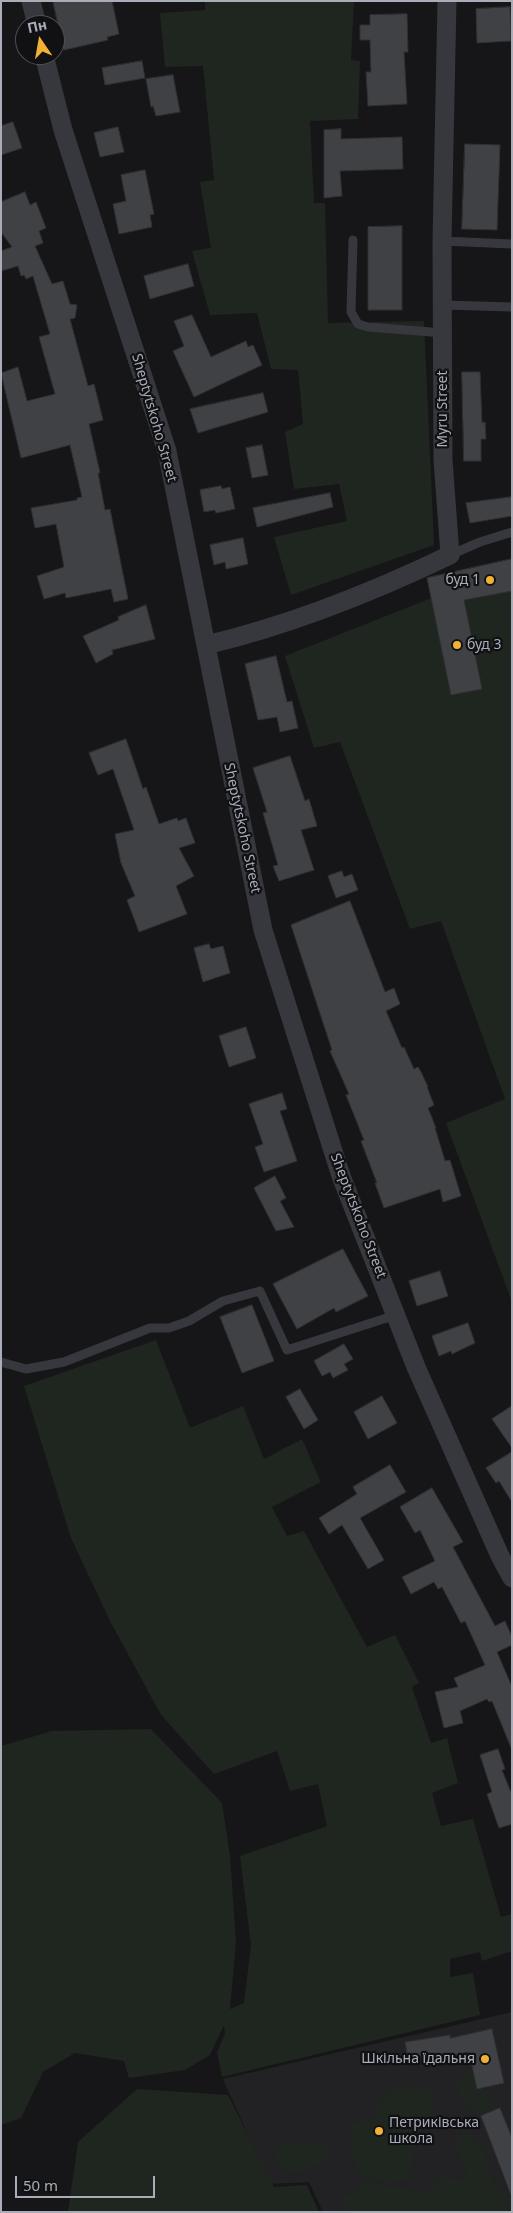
<!DOCTYPE html>
<html>
<head>
<meta charset="utf-8">
<style>
	body { margin:0 }
	#map { position:relative; width:513px; height:2213px; overflow:hidden; background:#161618; font-family:"Noto Sans",sans-serif }
	canvas { display:block }
	.frame { position:absolute; inset:0; border:2px solid #a8adb8; pointer-events:none }
	.north { position:absolute; left:15px; top:15px; width:50px; height:50px; box-sizing:border-box; background:#111113; border:1px solid #4d4f55; border-radius:50%; rotate:348deg; font-size:14px; font-weight:700; line-height:20px; text-align:center; color:#a8adb8 }
	.north::after { content:''; display:block; margin:auto; width:18px; height:22px; background:#f2b134; clip-path:polygon(50% 0,100% 100%,50% 72%,0 100%) }
	.scale { position:absolute; left:15px; top:2176px; width:140px; height:22px; box-sizing:border-box; border:2px solid #a8adb8; border-top:0; padding-left:6px; font-size:15px; line-height:18px; white-space:nowrap; color:#a8adb8; -webkit-text-stroke:4px #111113; paint-order:stroke }
</style>
</head>
<body>
<div id="map">
<canvas width="513" height="2213"></canvas>
<div class="frame"></div>
<div class="north">Пн</div>
<div class="scale">50 m</div>
</div>
<script>
const context = document.querySelector('canvas').getContext('2d');
context.lineJoin = 'round';
function fill(path, color) {
  context.fillStyle = color;
  context.fill(path, 'evenodd');
}
function strokePath(path, color, width, dash) {
  context.strokeStyle = color;
  context.lineWidth = width;
  context.lineCap = dash ? 'butt' : 'round';
  context.setLineDash(dash || []);
  context.stroke(path);
}
function label(font, color, halo, rows, align = 'center') {
  context.font = font + ' "Noto Sans",sans-serif';
  context.lineWidth = 4.5;
  context.setLineDash([]);
  context.textBaseline = 'middle';
  context.strokeStyle = halo;
  context.fillStyle = color;
  for (const [text, x, y, turn = 0] of rows) {
    context.save();
    context.translate(x, y);
    context.rotate((+turn || 0) * Math.PI / 180);
    context.textAlign = isNaN(turn) ? turn : align;
    if (halo) context.strokeText(text, 0, 0);
    context.fillText(text, 0, 0);
    context.restore();
  }
}
const built = new Path2D(`
	M512,2012V2212H323L309,2182L270,2184L223,2079Z`);
const green = new Path2D(`
	M205,1H354L351,60L360,61L358,119L310,121L314,203H325L328,323L424,321L434,545L291,595L274,537L347,521L339,484L294,489L285,432L303,424L298,370L271,369L257,313L210,315L192,251L211,248L200,182L214,180L203,66L165,67L160,13L205,10Z
	M512,566V1302L446,1123L505,1099L441,921L410,929L340,742L314,748L285,656Z
	M156,1340L190,1428L243,1406L264,1459L302,1439L321,1482L272,1507L287,1536L304,1531L367,1647L395,1635L419,1683L412,1687L431,1743L447,1738L458,1783L432,1793L441,1826L473,1819L501,1917L512,1914V1951L482,1961L480,1952L450,1959V1977L473,1973L480,2015L222,2077L217,2052L225,2034L224,2025L210,2055L185,2070L129,2078L124,2061L75,2053L43,2072L21,2118L1,2125V1746L52,1731L151,1729L222,1803L230,1856L236,1942L230,2009L244,2003L251,1945L240,1856L327,1826L318,1784L290,1791L277,1751L214,1774L161,1715L110,1621L71,1538L24,1386Z
	M471,2069L492,2103L481,2116C465,2113 459,2094 453,2081Z
	M392,2087L431,2088L435,2108L426,2122L413,2130L409,2138L414,2153L408,2178L389,2184L357,2174L356,2162L349,2149L351,2124L376,2117V2107Z
	M137,2089L228,2095L274,2187L307,2185L319,2212H68L78,2142Z
	M463,2134H468L484,2147L490,2176L505,2196L512,2194V2209L501,2212H346L341,2199L367,2182L427,2192L441,2175L461,2181L467,2174L455,2146Z
	M320,2142L334,2156L301,2173L282,2172L274,2150L280,2145Z`);
const building = new Path2D(`
	M53,1H112L119,34L107,37L108,40L64,50Z
	M510,7L511,41L477,43L476,9Z
	M407,14L408,52H404L407,104L368,106L366,72H371L370,40H360V25H370V15Z
	M142,61L145,78L105,85L102,68Z
	M173,75L180,112L156,116L153,106L151,107L146,79Z
	M13,122L22,148L1,155V126Z
	M118,127L124,152L100,157L94,133Z
	M341,129V139L402,137L403,169L340,171L342,196L324,198V130Z
	M465,144L500,145L497,230L462,229Z
	M145,170L154,214L150,215L152,227L119,234L113,204L126,201L121,175Z
	M25,192L30,205L36,202L46,228L39,231L43,243L35,246L52,284L63,281L70,304L77,305L75,318L70,319L88,386L94,384L103,420L89,424L100,473H98L105,510L110,509L128,599L114,602L111,589L66,598L65,593L44,599L37,576L64,567L56,524L35,528L31,508L77,500V498L82,497L70,445L21,458L1,373L18,367L27,401L55,394L39,337L50,334L33,276L26,279L24,275L21,276L18,266L1,271V251L12,247L1,232V202Z
	M402,226V310H368V227Z
	M188,264L194,286L150,299L144,276Z
	M192,315L211,357L246,341L248,347L253,345L262,365L194,397L173,351L184,346L174,321Z
	M462,372H480L482,423L485,422L486,439H481V461H464Z
	M263,393L268,412L198,433L190,409Z
	M262,445L268,475L252,478L246,448Z
	M221,486L222,489L230,487L235,509L216,513L215,510L204,512L200,490Z
	M330,493L333,507L257,527L253,508Z
	M512,497V516L470,523L466,503Z
	M243,538L248,564L226,569L225,562L214,565L210,545Z
	M512,559V591L464,600L482,689L451,695L427,578Z
	M146,605L155,639L112,650L113,654L96,663L83,636L119,620L118,617Z
	M276,656L287,702L292,701L298,728L280,732L277,717L258,720L245,664Z
	M126,739L143,789L146,787L159,824L177,818L178,821L186,818L195,843L179,848L194,876L176,886L187,914L139,932L127,900L135,896L121,863L115,834L134,830L113,769L98,775L89,753Z
	M290,756L305,801L309,799L317,826L301,830L314,870L279,881L273,866L278,865L263,813L267,812L253,768Z
	M342,871L344,877L352,874L358,890L336,898L328,876Z
	M350,901L385,992L394,988L400,1004L386,1011L402,1048L404,1047L414,1069L418,1067L421,1072L428,1087H427L434,1105L428,1108L436,1128H435L445,1161L450,1160L461,1196L443,1202L440,1189L384,1208L375,1183H377L361,1141L364,1140L346,1095L349,1094L330,1051L332,1050L291,925Z
	M209,944L211,949L223,946L230,973L203,982L194,948Z
	M246,1027L256,1058L229,1067L219,1036Z
	M282,1093L287,1109L280,1111L297,1161L264,1172L255,1147L263,1144L249,1104Z
	M275,1176L286,1198L280,1201L294,1227L276,1231L254,1188Z
	M343,1249L368,1296L336,1312L334,1308L297,1329L273,1284Z
	M440,1271L448,1296L417,1306L409,1281Z
	M252,1305L274,1361L242,1373L220,1317Z
	M468,1323L475,1343L452,1354L451,1351L439,1356L432,1336Z
	M344,1344L353,1359L344,1364L348,1370L333,1378L330,1372L322,1376L314,1361Z
	M300,1389L318,1420L304,1429L286,1397Z
	M382,1396L397,1423L368,1439L354,1412Z
	M512,1406V1448L492,1419Z
	M512,1452V1502L499,1481L496,1483L486,1468Z
	M390,1465L406,1492L360,1518L384,1560L368,1569L342,1525L329,1534L319,1518L357,1494L353,1487Z
	M432,1488L463,1542L453,1547L495,1626L505,1621L512,1637V1645L497,1652L512,1687V1750L492,1701L489,1702L487,1699L460,1711L463,1723L444,1728L435,1692L458,1687L454,1678L485,1665L465,1621L461,1623L442,1587L438,1589L434,1582L411,1594L402,1577L435,1561L420,1530L415,1533L400,1507Z
	M498,1749L505,1769L502,1770L512,1795V1824L499,1828L487,1794L492,1792L480,1755Z
	M492,2029L504,2083L477,2089L469,2052L439,2058L438,2053L408,2058L405,2042L450,2035V2038Z
	M500,2108L512,2138L511,2195L481,2116Z`);
const service = new Path2D(`
	M353,240L351,312L358,324L368,327L444,333
	M442,241L512,244
	M443,305L512,307
	M450,555L480,542L512,532
	M1,1362L26,1369L64,1362L150,1328H169L189,1321L223,1301L260,1291L287,1350L396,1315`);
const minor = new Path2D(`
	M31,1L37,25
	M44,55L63,130L167,451L263,930L341,1176L416,1367L500,1556L512,1578
	M206,645C291,625 371,593 450,555L443,460L442,241L447,1`);
const markers = [
	[490,580,5,"#f2b134"],
	[457,645,5,"#f2b134"],
	[485,2059,5,"#f2b134"],
	[379,2131,5,"#f2b134"]
];
const streetNames = [
	["Myru Street",443,409,-90],
	["Sheptytskoho Street",154,418,74],
	["Sheptytskoho Street",242,828,78],
	["Sheptytskoho Street",358,1216,69]
];
const poiNames = [
	["буд 1",480,580],
	["буд 3",467,645,"left"],
	["Шкільна їдальня",475,2059],
	["Петриківська",389,2123,"left"],
	["школа",389,2139,"left"]
];
fill(built, '#222225');
fill(green, '#1e261f');
fill(building, '#404145');
strokePath(building, '#303034', 1);
strokePath(service, '#37383d', 9);
strokePath(minor, '#37383d', 19);
for (const [x, y, r, color] of markers) {
  const dot = new Path2D();
  dot.arc(x, y, r, 0, 2 * Math.PI);
  context.fillStyle = color;
  context.fill(dot);
  strokePath(dot, '#111113', 2);
}
label('14px', '#a8adb8', '#111113', streetNames);
label('14px', '#a8adb8', '#111113', poiNames, 'right');
</script>
</body>
</html>
